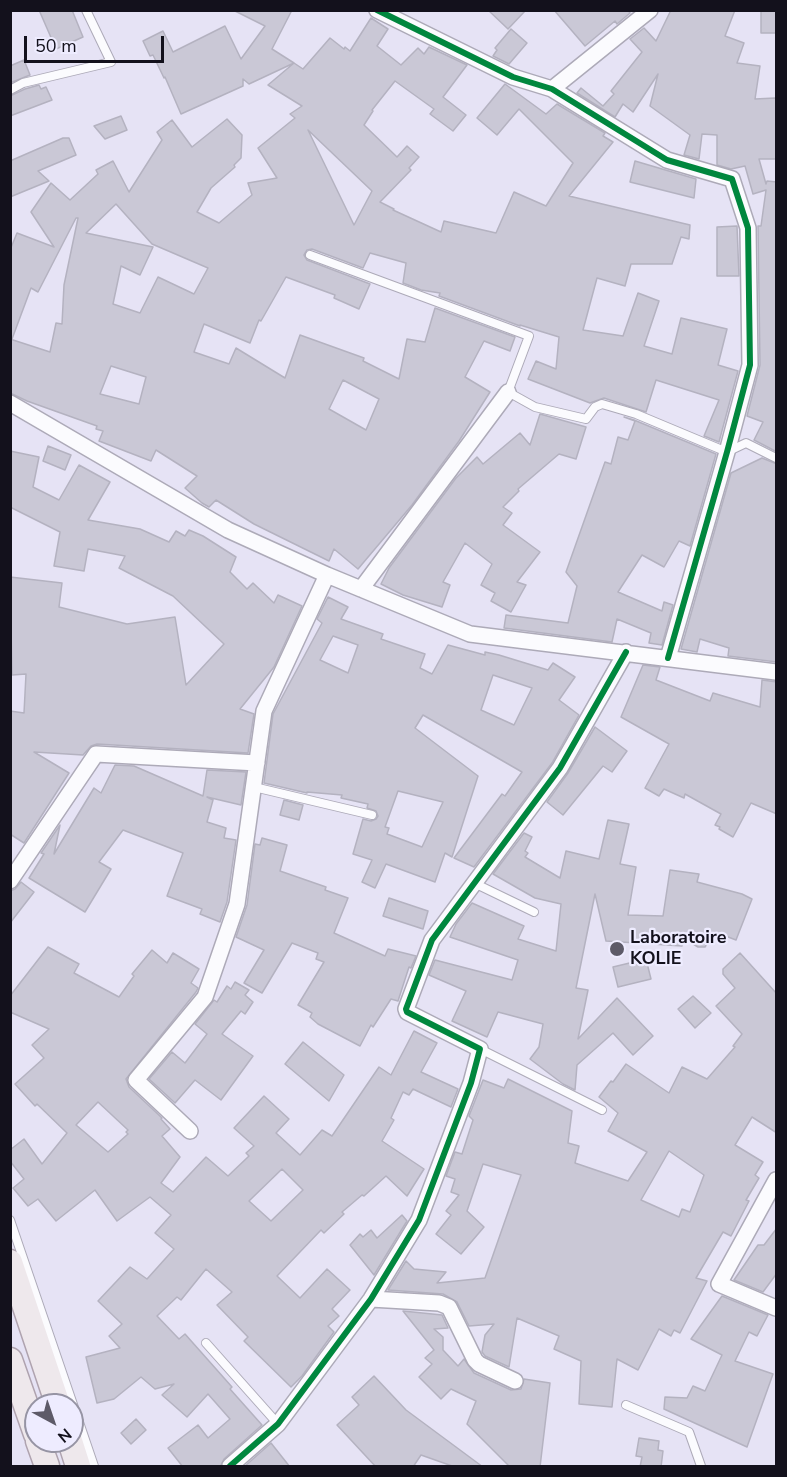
<!DOCTYPE html>
<html>
<head>
<meta charset="utf-8">
<style>
	body { margin:0 }
	#map { position:relative; width:787px; height:1477px; overflow:hidden; background:#e6e3f5; font-family:"Nunito Sans",sans-serif }
	canvas { display:block }
	.frame { position:absolute; inset:0; border:12px solid #13111c; pointer-events:none }
	.north { position:absolute; left:24px; top:1393px; width:60px; height:60px; box-sizing:border-box; background:#eeecff; border:2px solid #9694a4; border-radius:50%; rotate:140deg; font-size:16px; font-weight:700; line-height:24px; text-align:center; color:#13111c }
	.north::after { content:''; display:block; margin:auto; width:21px; height:27px; background:#5d5a68; clip-path:polygon(50% 0,100% 100%,50% 72%,0 100%) }
	.scale { position:absolute; left:24px; top:36px; width:140px; height:27px; box-sizing:border-box; border:3px solid #13111c; border-top:0; padding-left:8px; font-size:18px; line-height:21px; white-space:nowrap; color:#13111c; -webkit-text-stroke:4px #eeecff; paint-order:stroke }
</style>
</head>
<body>
<div id="map">
<canvas width="787" height="1477"></canvas>
<div class="frame"></div>
<div class="north">N</div>
<div class="scale">50 m</div>
</div>
<script>
const context = document.querySelector('canvas').getContext('2d');
context.lineJoin = 'round';
function fill(path, color) {
  context.fillStyle = color;
  context.fill(path, 'evenodd');
}
function strokePath(path, color, width, dash) {
  context.strokeStyle = color;
  context.lineWidth = width;
  context.lineCap = dash ? 'butt' : 'round';
  context.setLineDash(dash || []);
  context.stroke(path);
}
function label(font, color, halo, rows, align = 'center') {
  context.font = font + ' "Nunito Sans",sans-serif';
  context.lineWidth = 4.5;
  context.setLineDash([]);
  context.textBaseline = 'middle';
  context.strokeStyle = halo;
  context.fillStyle = color;
  for (const [text, x, y, turn = 0] of rows) {
    context.save();
    context.translate(x, y);
    context.rotate((+turn || 0) * Math.PI / 180);
    context.textAlign = isNaN(turn) ? turn : align;
    if (halo) context.strokeText(text, 0, 0);
    context.fillText(text, 0, 0);
    context.restore();
  }
}
const building = new Path2D(`
	M39,10H72L83,37L56,49Z
	M233,10H292L272,49L294,63L249,84L243,79V86L181,114L165,77L164,78L153,55L150,56L143,41L163,31L173,52L225,26L241,59L265,26Z
	M488,10H526L508,29Z
	M554,10H628L630,13L617,24L615,21L585,46Z
	M671,10H735L725,36L744,43L737,63L760,66L755,99L775,98L777,100V159H759L766,184L767,181L777,182V452L754,440L763,422L747,416L760,365L758,226H761L766,190L753,194L745,166L731,169L717,165V135L702,134L699,159L684,155L690,135L650,106L658,74L633,112L623,104L615,117L577,93L581,88L603,106L614,94L611,91L642,52L630,39L644,28L656,41Z
	M761,10H777V33H761Z
	M371,18L388,29L377,46L401,65L418,48L424,54L429,47L467,65L443,97L466,115L453,131L430,114L434,109L395,81L372,110L373,111L364,125L397,157L407,146L419,157L409,168L411,170L380,202L394,209L393,210L441,232L444,221L496,233L514,192L546,206L573,163L519,109L497,135L477,118L505,84L546,114L557,104L605,133L603,136L613,142L569,196L690,225L689,239L681,237L672,264H631L625,286L597,278L583,330L623,336L638,293L659,301L644,346L672,354L681,318L727,329L718,365L738,371L719,442L704,436L719,400L656,380L646,412L604,398L590,403L528,379L536,361L556,369L559,337L520,325V326L439,296L440,293L421,290L403,283L406,263L370,253L363,268L312,249L307,250L304,255L307,260L370,284L359,309L334,298L335,295L286,277L261,321L259,320L250,343L204,324L194,352L229,364L236,348L285,378L300,335L364,358L363,361L399,379L407,339L425,342L435,308L515,337L510,351L484,341L465,377L490,392L459,441L412,505L358,569L334,549L329,561L254,524L216,500L209,507L202,503L185,488L197,476L156,450L151,461L99,441L103,431L96,429L97,426L27,401L10,393V339L50,352L56,323L62,324L64,285L78,218H76L38,292L31,288L12,339L10,338V250L17,233L54,247L31,212L51,183L70,200L98,174L96,170L113,161L129,192L162,140L157,132L172,120L192,147L227,119L242,135L241,158L234,165L235,167L211,188L197,212L219,223L252,195L248,183L277,178L258,148L295,118L290,114L302,106L268,85L294,63L303,69L330,38L344,49L345,47L350,51ZM308,130L372,191L354,225ZM116,204L152,244L208,268L194,294L158,277L140,313L113,304L121,266L140,275L153,247L86,233ZM111,366L146,377L139,404L100,394ZM343,380L379,399L366,430L329,409Z
	M511,29L527,43L509,64L493,56L497,50L495,48Z
	M24,60L30,75L10,83V66Z
	M39,85L41,89L46,87L52,100L10,116V96L25,89Z
	M121,116L127,130L105,139L94,126Z
	M63,138H69L76,155L38,171L49,181L10,197V161Z
	M635,161L696,179L694,198L630,182Z
	M737,226L739,276H717V227Z
	M540,414L586,427L576,459L559,454L518,489L519,491L503,507L512,513L503,525L540,552L517,582L526,585L511,612L491,601L495,593L481,585L492,564L465,543L443,582L450,585L442,607L403,595L381,584L389,568L456,478L477,457L483,464L520,433L530,445Z
	M624,417L634,420L716,454L690,546L679,541L664,567L642,555L618,592L662,611L664,602L673,605L662,645L649,643L651,633L617,619L612,642L504,628L506,615L568,623L577,586L566,572L605,462L611,464L618,437L628,440L635,421Z
	M48,446L71,455L65,470L43,461Z
	M10,451L39,457L33,487L59,500L79,465L110,482L88,520L140,529L169,542L176,531L185,536L189,530L203,536L236,557L230,572L247,589L253,583L274,603L278,595L302,606L274,667L240,709L254,714L248,753L97,744L91,746L83,755L34,752L69,773L24,843L10,834V711L24,713L26,674L12,675L10,577L62,583L59,607L127,624L175,617L186,685L224,644L173,596L119,568L125,556L88,549L84,571L54,566L60,532L10,507Z
	M762,458L777,464V662L728,656L729,648L700,639L697,652L681,649L731,473Z
	M328,597L348,607L341,619L383,634L381,639L425,654L420,668L432,674L448,645L485,655V652L499,655L548,670L553,663L575,677L559,700L579,715L552,763L474,867L454,858L502,794L505,796L522,772L423,715L415,728L478,776L452,857L445,853L435,882L386,864L375,888L362,882L372,860L353,854L363,819L371,821L376,819L378,816L376,811L367,808L368,804L341,798L342,795L307,792V793L264,783L273,714L322,623L317,619ZM333,636L358,645L348,673L320,660ZM493,675L532,688L514,725L481,710ZM398,791L443,802L422,847L387,834L389,828L385,827Z
	M643,665L660,667L656,680L710,701L713,693L760,707L762,680L777,682V814L751,803L733,837L719,829L720,827L715,825L721,814L685,794L684,798L664,789L659,796L645,788L669,744L621,717Z
	M595,727L627,751L612,772L603,766L563,815L547,802L568,773Z
	M115,765L134,766L203,796L207,770L246,772L241,805L207,797L213,800L207,822L226,828L224,838L236,840L227,902L220,922L200,914L202,909L167,896L183,853L123,830L99,862L111,869L85,912L29,878L44,854L41,853L60,825L54,854L94,788L101,793Z
	M284,800L303,805L299,820L280,815Z
	M608,820L629,824L620,864L636,867L628,915L663,916L670,870L699,874L697,882L742,894L752,899L736,940L715,932L705,947H698L683,938L682,946L606,941L595,894L576,988L588,990L578,1039L617,998L653,1036L633,1055L613,1033L577,1065L575,1090L563,1084L530,1059L539,1047L543,1024L498,1012L487,1037L452,1021L466,991L429,975L435,960L512,980L518,960L450,937L456,924L472,903L524,926L518,939L556,951L561,904L535,898L493,874L524,833L532,837L525,851L528,853L525,857L560,878L566,851L599,859Z
	M262,838L287,845L280,871L326,887L325,890L348,898L334,933L385,956L388,949L416,956L411,968L409,967L398,1001L391,999L373,1027L371,1025L360,1046L318,1024L310,1017L312,1013L298,1005L324,962L316,959L318,953L292,943L262,993L244,983L264,950L236,937L247,905L255,844L260,845Z
	M21,882L34,892L10,923V891L15,889Z
	M389,898L428,911L423,929L383,916Z
	M48,947L79,964L74,973L119,997L134,976L132,974L152,950L167,963L173,953L199,969L191,983L198,988L196,992L126,1079L129,1087L162,1118L161,1119L170,1129L162,1136L180,1157L161,1183L173,1192L206,1157L228,1176L249,1156L246,1153L254,1146L234,1128L264,1096L289,1119L276,1133L300,1155L322,1130L332,1136L379,1067L391,1075L414,1031L437,1043L421,1072L458,1089L451,1107L413,1089L409,1095L403,1092L391,1118L394,1120L382,1141L424,1169L407,1196L386,1176L364,1196L362,1195L342,1212L344,1214L324,1233L321,1230L277,1276L300,1298L327,1269L350,1290L332,1309L339,1316L328,1326L334,1332L302,1376L291,1387L244,1341L248,1337L217,1305L232,1292L206,1269L181,1300L177,1297L157,1316L179,1339L185,1334L232,1387L230,1389L262,1425L224,1459L220,1467H183L168,1448L198,1425L208,1438L230,1419L208,1394L187,1417L162,1395L174,1384L155,1389L141,1377L114,1399L97,1403L86,1357L120,1348L109,1336L122,1324L98,1301L130,1267L147,1279L174,1249L155,1233L171,1215L150,1197L117,1221L95,1190L56,1221L38,1199L28,1206L13,1188L24,1179L10,1161V1150L24,1139L42,1164L67,1133L37,1104L35,1106L15,1084L44,1058L32,1045L49,1029L10,1012V996ZM98,1102L128,1130L126,1132L128,1134L108,1152L76,1125ZM282,1169L303,1190L271,1221L249,1201Z
	M740,953L777,994V1133L752,1117L735,1145L763,1162L755,1175L759,1178L746,1200L749,1201L731,1236L723,1232L696,1278L707,1281L680,1333L674,1330L671,1336L659,1329L638,1370L617,1359L612,1407L579,1404L581,1361L554,1349L559,1336L517,1318L509,1367L485,1356L482,1352L485,1335L494,1324L469,1326L457,1302L443,1294L388,1290L406,1261L414,1269L446,1272L437,1283L485,1278L521,1175L483,1164L467,1211L484,1227L461,1254L436,1234L451,1215L446,1211L459,1195L451,1192L455,1179L446,1176L455,1152L462,1154L473,1120L469,1116L483,1080L504,1088L508,1079L572,1111L568,1143L579,1146L575,1163L628,1181L647,1152L608,1131L618,1113L599,1097L611,1081L613,1082L626,1064L669,1093L682,1067L707,1079L735,1047L733,1046L742,1034L716,1006L735,988L723,974V969ZM669,1151L704,1175L690,1212L682,1209L679,1217L641,1200Z
	M646,959L651,979L618,987L613,967Z
	M235,982L249,990L245,995L253,1002L245,1014L241,1011L222,1034L253,1056L221,1100L195,1080L175,1103L149,1079L172,1052L185,1063L207,1034L195,1024L214,1000L217,1002L227,986L231,989Z
	M693,996L711,1013L695,1028L678,1009Z
	M303,1042L344,1075L329,1101L285,1064Z
	M402,1215L407,1221L374,1275L350,1245L360,1234L363,1237L371,1230L377,1238Z
	M777,1228V1273L763,1292L734,1280L758,1245H764Z
	M722,1296L768,1315L757,1336L749,1332L735,1361L773,1374L747,1447L664,1409L665,1397L687,1398L693,1386L705,1391L722,1355L691,1339Z
	M403,1311L442,1315L448,1328L434,1329L443,1337V1350L458,1366L464,1359L474,1373L511,1390L521,1389L524,1379L550,1383L540,1467H510L467,1424L476,1401L451,1389L441,1399L419,1377L432,1364L425,1358L434,1350Z
	M374,1376L406,1410L483,1467H455L421,1455L413,1467H376L337,1425L359,1405L352,1397Z
	M136,1419L146,1430L131,1444L121,1433Z
	M639,1438L659,1441L658,1450L663,1451L661,1467H640L642,1457L636,1456Z
	M271,1443L290,1467H244Z`);
const lane = new Path2D(`
	M10,90L23,83L111,62L86,10
	M310,255L529,336L508,392L535,407L586,419L595,407L602,404L636,414L727,452L746,443L776,458
	M254,787L372,815
	M474,883L534,912
	M480,1049L602,1110
	M10,1220L94,1466
	M206,1343L278,1424
	M626,1405L689,1432L701,1466`);
const street = new Path2D(`
	M377,10L513,77L552,89L667,160L732,179L748,228L750,365L727,452L668,658
	M552,89L650,10
	M10,403L228,530L327,575L470,634L776,672
	M361,589L508,392
	M10,881L96,754L257,763
	M190,1131L136,1080L205,997L237,904L264,711L327,575
	M776,1180L719,1284L776,1308
	M371,1299L439,1303L449,1307L475,1360L479,1364L515,1381
	M230,1466L278,1424L371,1299L419,1220L471,1083L480,1049L407,1012L406,1009L432,940L560,768L626,652`);
const primary = new Path2D(`
	M10,1262L58,1405
	M10,1360L36,1434
	M38,1441L47,1466
	M70,1441L78,1466`);
const cycleway = new Path2D(`
	M377,10L513,77L552,89L667,160L732,179L748,228L750,365L727,452L668,658
	M230,1466L278,1424L371,1299L419,1220L471,1083L480,1049L407,1012L406,1009L432,940L560,768L626,652`);
const markers = [
	[617,949,8,"#5d5a68"]
];
const poiNames = [
	["Laboratoire",630,939],
	["KOLIE",630,960]
];
fill(building, '#cac8d6');
strokePath(building, '#b4b2c0', 1.5);
strokePath(lane, '#adaab8', 10);
strokePath(street, '#adaab8', 18);
strokePath(primary, '#afa3af', 27);
strokePath(lane, '#fbfbfe', 8);
strokePath(street, '#fbfbfe', 15);
strokePath(primary, '#eee8ec', 24);
strokePath(cycleway, '#00873e', 6);
for (const [x, y, r, color] of markers) {
  const dot = new Path2D();
  dot.arc(x, y, r, 0, 2 * Math.PI);
  context.fillStyle = color;
  context.fill(dot);
  strokePath(dot, '#eeecff', 2);
}
label('bold 18px', '#13111c', '#eeecff', poiNames, 'left');
</script>
</body>
</html>
